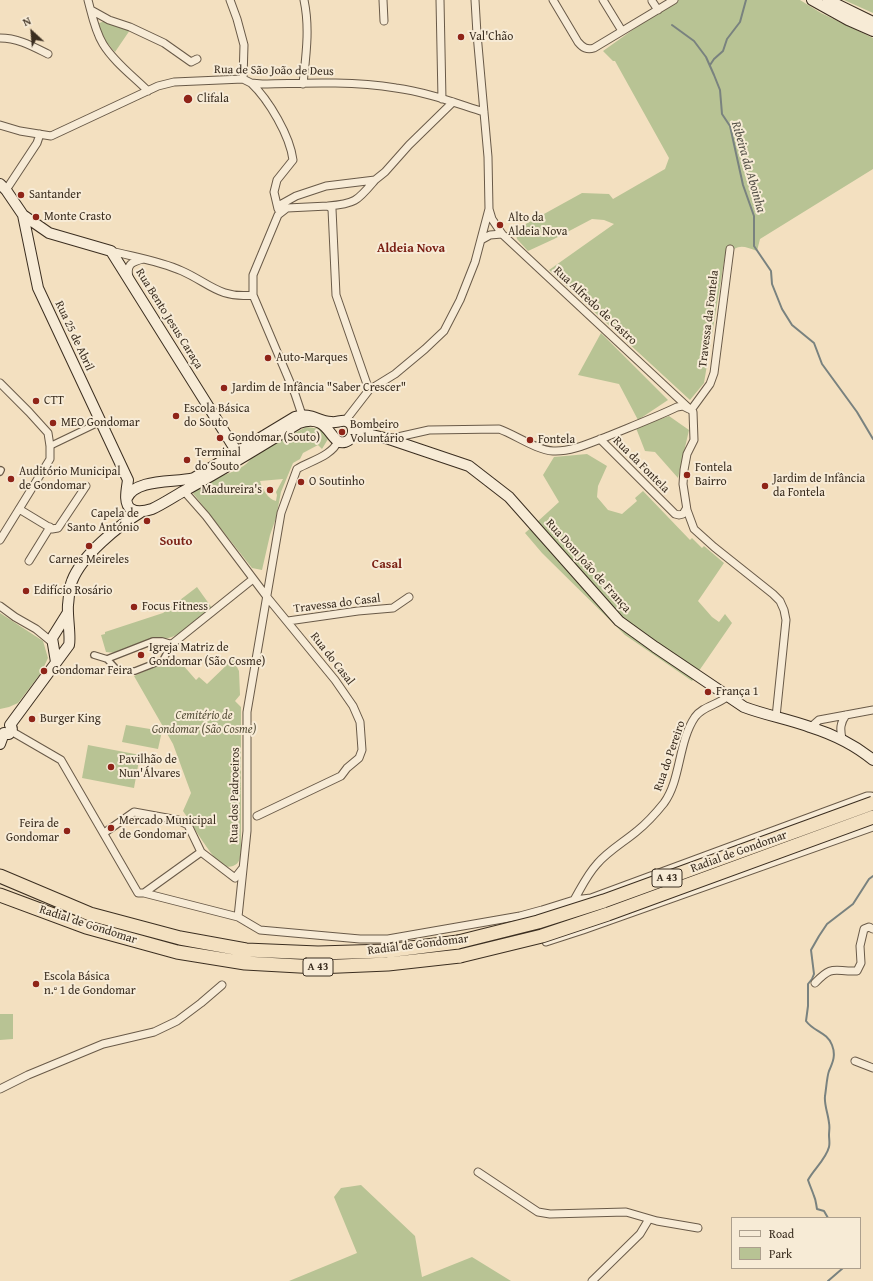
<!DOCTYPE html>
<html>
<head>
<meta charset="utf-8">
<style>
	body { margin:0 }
	#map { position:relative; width:873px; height:1281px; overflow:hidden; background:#f3e0c0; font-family:"Gentium Book Plus",serif }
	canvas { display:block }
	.legend { position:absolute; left:731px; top:1217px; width:130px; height:52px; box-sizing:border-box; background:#f7ebd6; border:1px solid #ac9f8d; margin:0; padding:5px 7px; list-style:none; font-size:12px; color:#3b2e20 }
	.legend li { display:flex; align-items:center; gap:8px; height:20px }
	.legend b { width:20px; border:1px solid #ac9f8d }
	.north { position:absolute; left:12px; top:12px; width:40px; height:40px; -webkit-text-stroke:3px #f7ebd6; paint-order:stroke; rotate:334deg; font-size:11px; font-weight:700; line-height:16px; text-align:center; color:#3b2e20 }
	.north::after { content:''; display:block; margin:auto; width:14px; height:18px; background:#3b2e20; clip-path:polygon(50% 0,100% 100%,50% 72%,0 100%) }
</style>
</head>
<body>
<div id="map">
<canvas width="873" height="1281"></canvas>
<ul class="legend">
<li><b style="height:5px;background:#f7ebd6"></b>Road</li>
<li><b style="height:11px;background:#b8c394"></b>Park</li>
</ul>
<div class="north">N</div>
</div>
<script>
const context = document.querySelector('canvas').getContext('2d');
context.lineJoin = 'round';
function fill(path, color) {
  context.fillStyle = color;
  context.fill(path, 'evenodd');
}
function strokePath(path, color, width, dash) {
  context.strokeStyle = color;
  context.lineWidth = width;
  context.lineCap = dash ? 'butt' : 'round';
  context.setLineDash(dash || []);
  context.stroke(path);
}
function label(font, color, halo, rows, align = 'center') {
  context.font = font + ' "Gentium Book Plus",serif';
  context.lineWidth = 4;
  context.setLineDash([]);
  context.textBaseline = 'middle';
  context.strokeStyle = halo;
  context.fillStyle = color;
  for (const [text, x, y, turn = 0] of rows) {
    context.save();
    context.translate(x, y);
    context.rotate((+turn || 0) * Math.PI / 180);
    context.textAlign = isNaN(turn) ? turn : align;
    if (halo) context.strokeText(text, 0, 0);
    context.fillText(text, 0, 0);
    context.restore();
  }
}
const green = new Path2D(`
	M678,0H800L821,13L873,38V169L760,239L757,251C742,245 738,244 725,256L704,383L690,400L549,270L614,224L604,220L592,219L554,239L528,251L517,239L515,230L582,193L609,194L613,199L665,169L669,158L615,61H613L603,51L662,9Z
	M844,0H873V13Z
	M105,21L130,30L115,52C107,43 99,35 99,23Z
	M601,333L668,400L638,420L619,384L578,375Z
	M669,416L689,430L678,478L655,452L645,451L636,428Z
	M306,427C317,429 325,427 328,439L322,449L318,445L303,453L300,459L293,463L281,492L276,518L270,535L262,570L252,568L192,492C199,488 206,483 214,479C227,473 246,470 253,455ZM283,479L276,492L277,495L276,501C268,499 262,489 260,481Z
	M587,454L607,466L598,486L597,497L608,510L622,514L637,501L635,498L643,491L690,540L692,538L702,548L704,546L724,563L698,601L712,617L719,622L725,614L732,623L692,681L625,635L542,553L525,533L559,502L543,475L554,457Z
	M197,587L212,608C200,617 174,644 158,638L117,653L106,652L101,635L105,634V632L163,613Z
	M0,613L43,641L48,658L41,673L18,703L9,707L0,709Z
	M176,657L196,680L199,677L207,684L233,659L239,671L240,695L235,701L241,707V851C240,858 240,863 233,866C230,867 227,867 224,866C213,861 191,822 183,811L191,793L173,744L134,676Z
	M126,725L162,731L158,749L122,742Z
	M88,745L140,755L134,788L82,778Z
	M0,1014H13V1039L0,1040Z
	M361,1185L415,1236L422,1277L472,1257L511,1281H289L357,1253L334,1197L341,1188Z`);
const stream = new Path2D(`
	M672,25L694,41L706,57L714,75L720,90L722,114L730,126L743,185L754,216V246L771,271L772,284L782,309L792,325L814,343L822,364L857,412L873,439
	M710,65L714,59L723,51L727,39L740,22L746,0
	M828,1218L824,1211L817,1209C816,1204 816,1200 814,1196C812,1190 810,1186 808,1180C814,1169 826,1159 829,1147C830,1143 829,1139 829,1135C829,1131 830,1127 829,1123C828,1113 824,1105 825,1096C826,1090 827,1076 829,1071C833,1062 836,1055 832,1045C827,1032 814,1032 806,1021L808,1006V984L812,979L814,974L811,950L819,936L827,924L853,904L869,879L873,876
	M828,1281L843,1268`);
const pedestrian = new Path2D(`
	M50,446L100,422
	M0,472L1,470
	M94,655L107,659L118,671H135L163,660L172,644L162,641H153L107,659`);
const minor = new Path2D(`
	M88,0C92,15 95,31 103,44C114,62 133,76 148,91
	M230,0L237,19L244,45L243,79
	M383,0L384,21
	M440,0L442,99
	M553,0L578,42C583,48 587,50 594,48L674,0
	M603,0L622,31
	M652,1L658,10
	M91,10L109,20L130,27L164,43L191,62L197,59
	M0,38C18,38 32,46 48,54
	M251,83C269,100 290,136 293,160L277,180L274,192L278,209
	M303,84C306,55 310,28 304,0
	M0,125L20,131L51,136L158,86L174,82L243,79L251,83L262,84C306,83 352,81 396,88C426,92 455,103 484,112
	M6,190L37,143L40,134
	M278,206L296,196L326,186L375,180L385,172L409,145L453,102
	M328,206C356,204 358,200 375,180
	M489,209L492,219L502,234L693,412L694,440L687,454L684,470L683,484L687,510L694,529L714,547L773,594L780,601L784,610L786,620L776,717
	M481,240L490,235L502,234
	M111,251C134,257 160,261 182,271C209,283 220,299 253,295
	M129,277C126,264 132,262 143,259
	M0,383L29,412L48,433L50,446V459L0,540
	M691,410L710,384L714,373L730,249
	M301,419V412L295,394L253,295V275L278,215L287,208L328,206L332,209L336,295L369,390
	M345,421L369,390L395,374L425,349L444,331L460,300L475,262L489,209L488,157L477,34L475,0
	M389,439L429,430L499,429C516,435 536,450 553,451C571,452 590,443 606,437C630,427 654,418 677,407L683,406L689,409
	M600,439L675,514L679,515L683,514L686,509
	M184,491L206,516L267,597L335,680L353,706L360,722L362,750L359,758L347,768L341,776L257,816
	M19,509L52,529L58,528L86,486
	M29,561L50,527
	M0,606L15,617L36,629L53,643
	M288,621L358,611L393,608L409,597
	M172,644L253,579
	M811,727L819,720L873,710
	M11,731L61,760L138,893H144L201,852
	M842,739C840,729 840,723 846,715
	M104,833L134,812L178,820L188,825L201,852
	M201,852L235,878L242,869
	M144,893L238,917L247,831V712L281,513L297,469C310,461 332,456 338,441
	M574,900C581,888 587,875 597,864C608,851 624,842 637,831C647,823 656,813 664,803C681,780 678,742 695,717C703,706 718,705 728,696
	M238,917L260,930L360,939H388L520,916L542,910L574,900L591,898L867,796H871L873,825
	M543,934L546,942L583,930L873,827
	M815,983C833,964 834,972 857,971L861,963L860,946L864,929L869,927L873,929
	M855,1061L873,1068
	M0,1089L28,1075L103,1044L154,1032L177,1021L201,1003L222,985
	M478,1172L538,1212L550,1214L626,1212L657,1221L698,1228
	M592,1281L640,1234L649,1219`);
const secondary = new Path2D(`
	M812,0L848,20L873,31
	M828,0L873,22
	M0,184L6,190L23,215L38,288L128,480C127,488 123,504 131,509C137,513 146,511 152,509C163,504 173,497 184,491C223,470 261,446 299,423C331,412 329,446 345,442C355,439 356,424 346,421C341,420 336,423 331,422C317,421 311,412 295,417L194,478C175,483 136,478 127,498
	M23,215L49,233L111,251L240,457
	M353,427L372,435L389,439L469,466L509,497L619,621L655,647L744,707C765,715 788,719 810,727C832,734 855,745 873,760
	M56,662L52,638L67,614
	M10,725L69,645C71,638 67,615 68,605C69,597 69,588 72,581C82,555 118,526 141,512
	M4,733L9,734C12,731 13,728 10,725
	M0,744L4,733`);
const motorway = new Path2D(`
	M0,876L90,914L180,938L246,950L318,953L387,951L458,942
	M0,895L86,927L177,952L245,963L317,967L388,964L460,956`);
const motorwayBridge = new Path2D(`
	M458,942L538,922L604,901L873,803
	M460,956L542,936L608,914L873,817`);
const markers = [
	[461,37,4,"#8f2418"],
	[188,99,5,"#8f2418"],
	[21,195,4,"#8f2418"],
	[36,217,4,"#8f2418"],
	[500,225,4,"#8f2418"],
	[268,358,4,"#8f2418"],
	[224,388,4,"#8f2418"],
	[36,401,4,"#8f2418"],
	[176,416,4,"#8f2418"],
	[53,423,4,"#8f2418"],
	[342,432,4,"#8f2418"],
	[220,438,4,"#8f2418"],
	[530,440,4,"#8f2418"],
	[187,460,4,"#8f2418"],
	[687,475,4,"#8f2418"],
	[11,479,4,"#8f2418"],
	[301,482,4,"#8f2418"],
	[765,486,4,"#8f2418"],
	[270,490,4,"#8f2418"],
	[147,521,4,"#8f2418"],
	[89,546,4,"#8f2418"],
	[26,591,4,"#8f2418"],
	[134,607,4,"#8f2418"],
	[141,655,4,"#8f2418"],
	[44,671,4,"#8f2418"],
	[708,692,4,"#8f2418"],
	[32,719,4,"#8f2418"],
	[111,767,4,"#8f2418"],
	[111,828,4,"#8f2418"],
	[67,831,4,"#8f2418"],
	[36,984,4,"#8f2418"]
];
const shields = [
	[667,878,30],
	[318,967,30]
];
const shieldNames = [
	["A 43",667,878],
	["A 43",318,967]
];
const poiNames = [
	["Val'Chão",469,37],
	["Clifala",197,99],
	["Santander",29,195],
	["Monte Crasto",44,217],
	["Alto da",508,218],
	["Aldeia Nova",508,232],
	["Auto-Marques",276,358],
	["Jardim de Infância \"Saber Crescer\"",232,388],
	["CTT",44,401],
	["Escola Básica",184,409],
	["do Souto",184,423],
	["MEO Gondomar",61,423],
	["Bombeiro",350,425],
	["Voluntário",350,439],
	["Gondomar (Souto)",228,438],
	["Fontela",538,440],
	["Terminal",195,453],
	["do Souto",195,467],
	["Fontela",695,468],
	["Bairro",695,482],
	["Auditório Municipal",19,472],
	["de Gondomar",19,486],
	["Jardim de Infância",773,479],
	["da Fontela",773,493],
	["O Soutinho",309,482],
	["Madureira's",262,490,"right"],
	["Capela de",139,514,"right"],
	["Santo António",139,528,"right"],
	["Carnes Meireles",89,560,"center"],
	["Edifício Rosário",34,591],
	["Focus Fitness",142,607],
	["Igreja Matriz de",149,648],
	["Gondomar (São Cosme)",149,662],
	["Gondomar Feira",52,671],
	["França 1",716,692],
	["Burger King",40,719],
	["Pavilhão de",119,760],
	["Nun'Álvares",119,774],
	["Mercado Municipal",119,821],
	["de Gondomar",119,835],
	["Feira de",59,824,"right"],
	["Gondomar",59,838,"right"],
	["Escola Básica",44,977],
	["n.º 1 de Gondomar",44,991]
];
const streetNames = [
	["Rua de São João de Deus",274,71,1],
	["Rua Alfredo de Castro",595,306,43],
	["Rua Bento Jesus Caraça",169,319,58],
	["Travessa da Fontela",709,319,-83],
	["Rua 25 de Abril",74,336,65],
	["Rua da Fontela",641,465,45],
	["Rua Dom João de França",588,566,48],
	["Travessa do Casal",337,604,-7],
	["Rua do Casal",332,659,52],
	["Rua do Pereiro",670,756,-71],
	["Rua dos Padroeiros",235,795,-89],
	["Radial de Gondomar",739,852,-20],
	["Radial de Gondomar",88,925,18],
	["Radial de Gondomar",418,945,-7]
];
const parkNames = [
	["Cemitério de",204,716],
	["Gondomar (São Cosme)",204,730]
];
const waterNames = [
	["Ribeira da Aboinha",748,167,74]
];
const neighbourhoodNames = [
	["Aldeia Nova",411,249],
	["Souto",176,542],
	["Casal",387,565]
];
fill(green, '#b8c394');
strokePath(stream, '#79827f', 2);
strokePath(pedestrian, '#695a48', 8);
strokePath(minor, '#695a48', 9);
strokePath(secondary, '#3b2e20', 12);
strokePath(motorway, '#3b2e20', 15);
strokePath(pedestrian, '#f7ebd6', 5.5);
strokePath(minor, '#f7ebd6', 7);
strokePath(secondary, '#f7ebd6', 10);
strokePath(motorway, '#f3e0c0', 13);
strokePath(motorwayBridge, '#3b2e20', 15, []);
strokePath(motorwayBridge, '#f3e0c0', 13);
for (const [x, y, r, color] of markers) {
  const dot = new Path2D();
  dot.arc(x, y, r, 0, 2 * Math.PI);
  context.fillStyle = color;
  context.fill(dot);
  strokePath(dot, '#f7ebd6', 1.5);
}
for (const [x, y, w] of shields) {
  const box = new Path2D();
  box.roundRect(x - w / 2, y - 9, w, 18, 3);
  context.fillStyle = '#f7ebd6';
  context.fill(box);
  strokePath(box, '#3b2e20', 1);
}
label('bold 11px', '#3b2e20', null, shieldNames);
label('12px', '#3b2e20', '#f7ebd6', poiNames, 'left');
label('12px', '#3b2e20', '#f7ebd6', streetNames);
label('italic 12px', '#5a533d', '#f7ebd6', parkNames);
label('italic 13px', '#555148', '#f7ebd6', waterNames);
label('bold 13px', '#7a1f14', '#f7ebd6', neighbourhoodNames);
</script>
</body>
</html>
